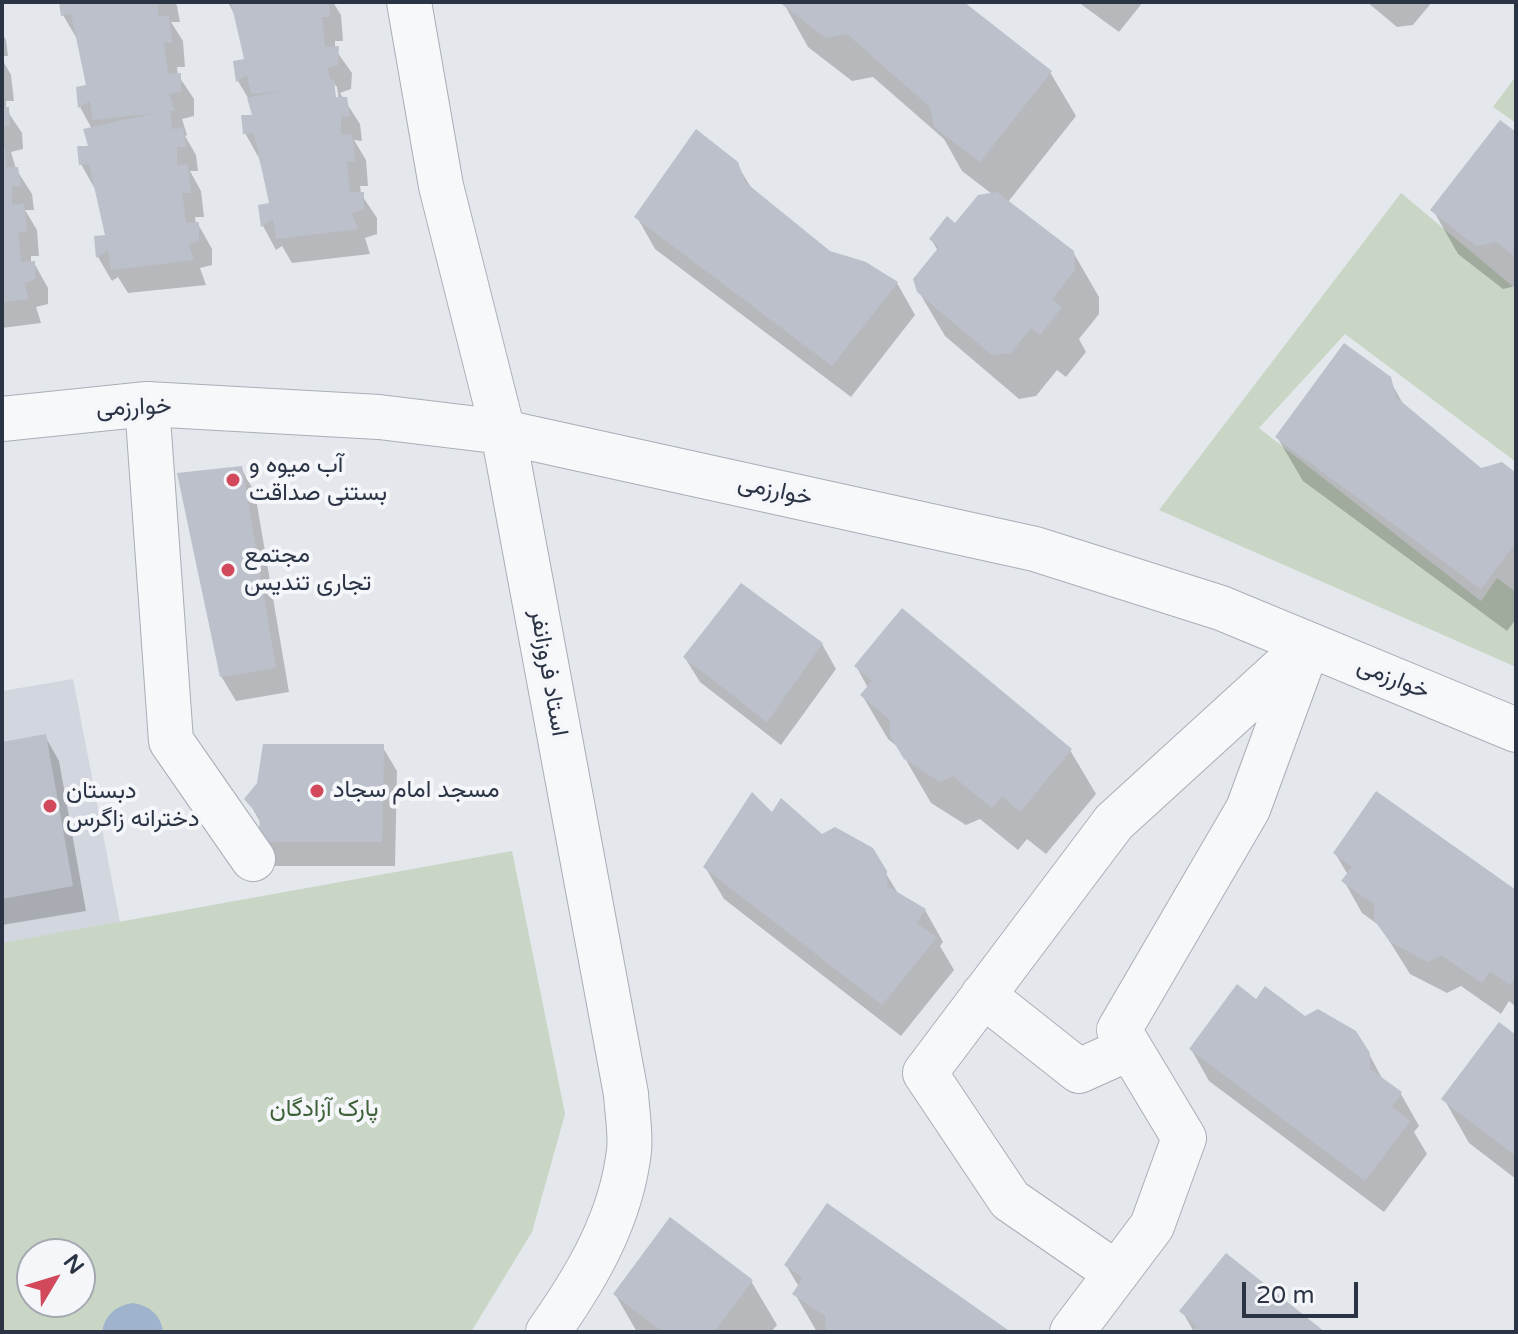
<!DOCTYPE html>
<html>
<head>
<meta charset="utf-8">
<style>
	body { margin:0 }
	#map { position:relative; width:1518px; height:1334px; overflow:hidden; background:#e4e7ec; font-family:"Varela Round",sans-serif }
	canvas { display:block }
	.frame { position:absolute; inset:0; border:4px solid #2b3445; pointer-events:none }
	.north { position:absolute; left:16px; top:1238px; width:80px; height:80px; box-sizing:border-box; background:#f4f6f9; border:2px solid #a4a8b1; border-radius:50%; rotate:52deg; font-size:22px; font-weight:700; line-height:32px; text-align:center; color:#2b3445 }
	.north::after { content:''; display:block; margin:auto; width:28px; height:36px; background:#d1495b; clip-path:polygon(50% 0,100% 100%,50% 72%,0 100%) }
	.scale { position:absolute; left:1242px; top:1282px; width:116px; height:36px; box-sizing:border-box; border:4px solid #2b3445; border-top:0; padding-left:10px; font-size:24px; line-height:28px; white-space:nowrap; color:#2b3445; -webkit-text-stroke:6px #f4f6f9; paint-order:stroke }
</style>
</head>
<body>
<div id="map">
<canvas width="1518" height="1334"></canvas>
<div class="frame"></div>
<div class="north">N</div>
<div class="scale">20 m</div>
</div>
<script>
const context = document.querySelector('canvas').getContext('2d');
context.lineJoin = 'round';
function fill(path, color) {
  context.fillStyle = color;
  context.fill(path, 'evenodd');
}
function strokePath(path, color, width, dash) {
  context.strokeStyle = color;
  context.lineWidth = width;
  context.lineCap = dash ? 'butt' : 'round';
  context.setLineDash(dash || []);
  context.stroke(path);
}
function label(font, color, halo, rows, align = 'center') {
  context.font = font + ' "Varela Round",Vazirmatn,sans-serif';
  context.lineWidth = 8;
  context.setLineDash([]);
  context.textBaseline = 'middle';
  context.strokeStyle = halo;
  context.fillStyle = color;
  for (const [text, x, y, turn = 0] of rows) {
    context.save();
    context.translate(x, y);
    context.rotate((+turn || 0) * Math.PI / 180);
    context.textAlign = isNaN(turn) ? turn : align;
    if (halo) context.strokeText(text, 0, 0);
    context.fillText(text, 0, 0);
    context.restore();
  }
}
const built = new Path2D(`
	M73,679L120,922L2,947V691Z`);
const green = new Path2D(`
	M1516,76V123L1493,107Z
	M1401,193L1516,289V462L1345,334L1259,428L1481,601L1497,578L1516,592V667L1159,510Z
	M512,851L565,1114L532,1232L471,1332H2V943ZM32,1254H80V1302H32Z`);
const water = new Path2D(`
	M132,1303C149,1305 161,1315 163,1332H102C105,1315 115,1306 132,1303Z`);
const shadow = new Path2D(`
	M61,2H175L177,6L180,22H171L183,41L185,67H177L178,75L194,99V116L182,119L187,135L185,136L196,155L198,171H190L201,191L204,217H195L196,224H198L212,249V265L200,268L206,285L128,293L118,277L112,281L98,257L96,238L107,236L95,189L81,164L90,148L92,129L80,107L78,88L89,86L77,39L63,15Z
	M228,2H333L341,15L343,41H335V49L352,73L351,89L340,93L360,124L362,141L354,140L366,160L368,186H360L361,194L377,218V234L365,238L370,254L292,263L282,246L276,250L263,226L260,207L271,205L259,158L245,133L255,117L251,103L238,81L235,62L246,61L234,14ZM332,82L337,87L340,107H336Z
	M783,2H961L1050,72L1076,116L1008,202L1073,252L1099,297V314L1079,339L1086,352L1066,377L1057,370L1036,396L1019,399L945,336L919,292L938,251L931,239L956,226L992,194L962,171L944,139L873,77L852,81L808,47Z
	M1078,2H1143L1119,32Z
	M1367,2H1432L1413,25L1397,27Z
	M2,33L6,40L8,56H2Z
	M2,59L11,75L14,101H6V109L22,133L23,149L11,152L16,169L32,194L34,210H25L37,230L39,256H31V263H34L48,288V304L36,307L41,323L2,328Z
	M1516,135V286L1503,289L1458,254L1433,210Z
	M736,163L752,189L829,252L897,283L915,315L851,397L655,249L637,217Z
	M1389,379L1406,409L1480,470L1516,475V619L1507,631L1303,481L1277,437Z
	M241,468L255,493L289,692L236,701L221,676Z
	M822,644L836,669L781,745L700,682L685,658Z
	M856,666L1070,750L1096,794L1046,854L1027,839L1018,850L980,819L966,825L931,803L899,748L888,739L862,695L868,688Z
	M45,736L59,761L86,911L2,925V744Z
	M382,746L397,771L395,866H275L260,841L262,825L247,799Z
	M772,815L821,836L885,872L899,895L925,910L943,942L940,946L954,970L901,1036L724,899L705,867Z
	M1335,853L1516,892V1007L1509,1001L1501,1014L1461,986L1447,993L1410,974L1380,926L1362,913L1344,881L1348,875Z
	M1257,1002L1305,1019L1369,1054L1384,1082L1401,1094L1419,1126L1414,1132L1427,1154L1384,1212L1209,1081L1191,1049Z
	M1516,1038V1179L1469,1143L1444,1099Z
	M828,1206L1007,1332H817L795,1294L799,1287L786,1265Z
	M751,1281L777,1325L771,1332H637L615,1294Z
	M1182,1311L1321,1332H1194Z`);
const building = new Path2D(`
	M59,2H158V17L169,15L172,43H164L168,74L181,73V91L169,94L175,111H170L172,129L183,128L186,147H177V166L188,164L191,193H182L186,223L199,222V241L188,244L194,260L111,270L108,250L96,258L94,236L105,235L89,164L79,165L77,146H88L83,129L156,113L93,120L90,101L78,108L76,87L86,85L71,14L61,16Z
	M231,2H329L330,17H322L325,47L339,46L338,65L327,68L331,80H334L336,97H347L350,117L341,116V135L352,134L355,162H347L350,192H364V209L352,213L358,229L276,239L273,219L261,227L258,205L269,203L254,133L243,134L241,115H252L247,98L283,91L251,94L247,75L236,82L233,61L244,59Z
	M779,2H964L1052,71L980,162L934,127L930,107L847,34L826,38Z
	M2,107H9L10,125L2,127Z
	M1500,120L1516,132V258L1497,242L1476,246L1430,210Z
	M696,129L738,162L745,182L830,251L866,262L898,282L832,366L634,217Z
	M5,149L7,167H18L21,186H12V205L24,203L27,231L18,232L21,262L35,261V279L24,283L29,299L2,302V150Z
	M997,192L1074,251L1075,270L1052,299L1062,307L1040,335L1031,328L1011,353L992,355L917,292L913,279L939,247L929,239L947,216L955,223L978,195Z
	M1344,343L1391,377L1396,397L1481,468L1502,462L1516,473V542L1481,589L1275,437Z
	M242,466L276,668L220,677L177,473Z
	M741,583L823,643L767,722L683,657Z
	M902,608L1072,749L1020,812L1002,796L992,808L953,776L940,782L904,759L890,736V720L860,695L872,681L854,666Z
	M46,734L73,886L2,899V742Z
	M263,744H384L382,842H258L260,817L244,799L257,783Z
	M1376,791L1516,890V977L1510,985L1490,971L1482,983L1441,955L1428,962L1390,942L1374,920V904L1341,881L1352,867L1333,853Z
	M752,792L772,812L781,798L822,834L835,827L873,848L887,871V886L926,909L916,923L937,937L882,1005L703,867Z
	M1237,984L1256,999L1265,986L1305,1016L1318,1009L1356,1031L1370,1053V1069L1402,1092L1392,1107L1410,1121L1365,1181L1189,1049Z
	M1499,1022L1516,1035V1156L1441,1099Z
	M827,1203L1008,1330L1007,1332H826L825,1316L792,1294L803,1278L784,1265Z
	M670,1217L753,1280L714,1332H663L613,1294Z
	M1226,1253L1325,1332H1192L1197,1326L1179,1311Z`);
const minor = new Path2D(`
	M409,2L441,186L503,432L626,1094C627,1112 631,1133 629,1151C621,1219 587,1277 548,1332
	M147,404L171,741L253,859
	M2,419L147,404L379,417L503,432L1035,549L1221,608L1516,730
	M983,995L1079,1071L1130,1048
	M1116,1273L1010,1200L925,1073L1114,822L1308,645
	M1072,1332L1152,1226L1184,1138L1119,1030L1248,809L1306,651`);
const markers = [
	[233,480,8,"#d1495b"],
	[228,570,8,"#d1495b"],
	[317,791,8,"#d1495b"],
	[50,806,8,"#d1495b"]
];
const streetNames = [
	["خوارزمی",134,408,-2],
	["خوارزمی",775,491,12],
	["استاد فروزانفر",548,673,80],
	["خوارزمی",1393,679,22]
];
const poiNames = [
	["آب میوه و",249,466],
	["بستنی صداقت",249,494],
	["مجتمع",244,556],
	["تجاری تندیس",244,584],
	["مسجد امام سجاد",333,791],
	["دبستان",66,792],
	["دخترانه زاگرس",66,820]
];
const parkNames = [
	["پارک آزادگان",324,1110]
];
fill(built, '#d2d6de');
fill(green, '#c9d6c5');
fill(water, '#9fb4cc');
fill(shadow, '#0003');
fill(building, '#bbc0ca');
strokePath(minor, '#a9aeb7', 46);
strokePath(minor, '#f7f8fa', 44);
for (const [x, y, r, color] of markers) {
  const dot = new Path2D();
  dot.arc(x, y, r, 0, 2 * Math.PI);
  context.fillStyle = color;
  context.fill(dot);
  strokePath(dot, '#f4f6f9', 3);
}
label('24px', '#2b3445', '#f4f6f9', streetNames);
label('24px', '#2b3445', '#f4f6f9', poiNames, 'left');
label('24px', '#3f6138', '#f4f6f9', parkNames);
</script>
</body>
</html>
